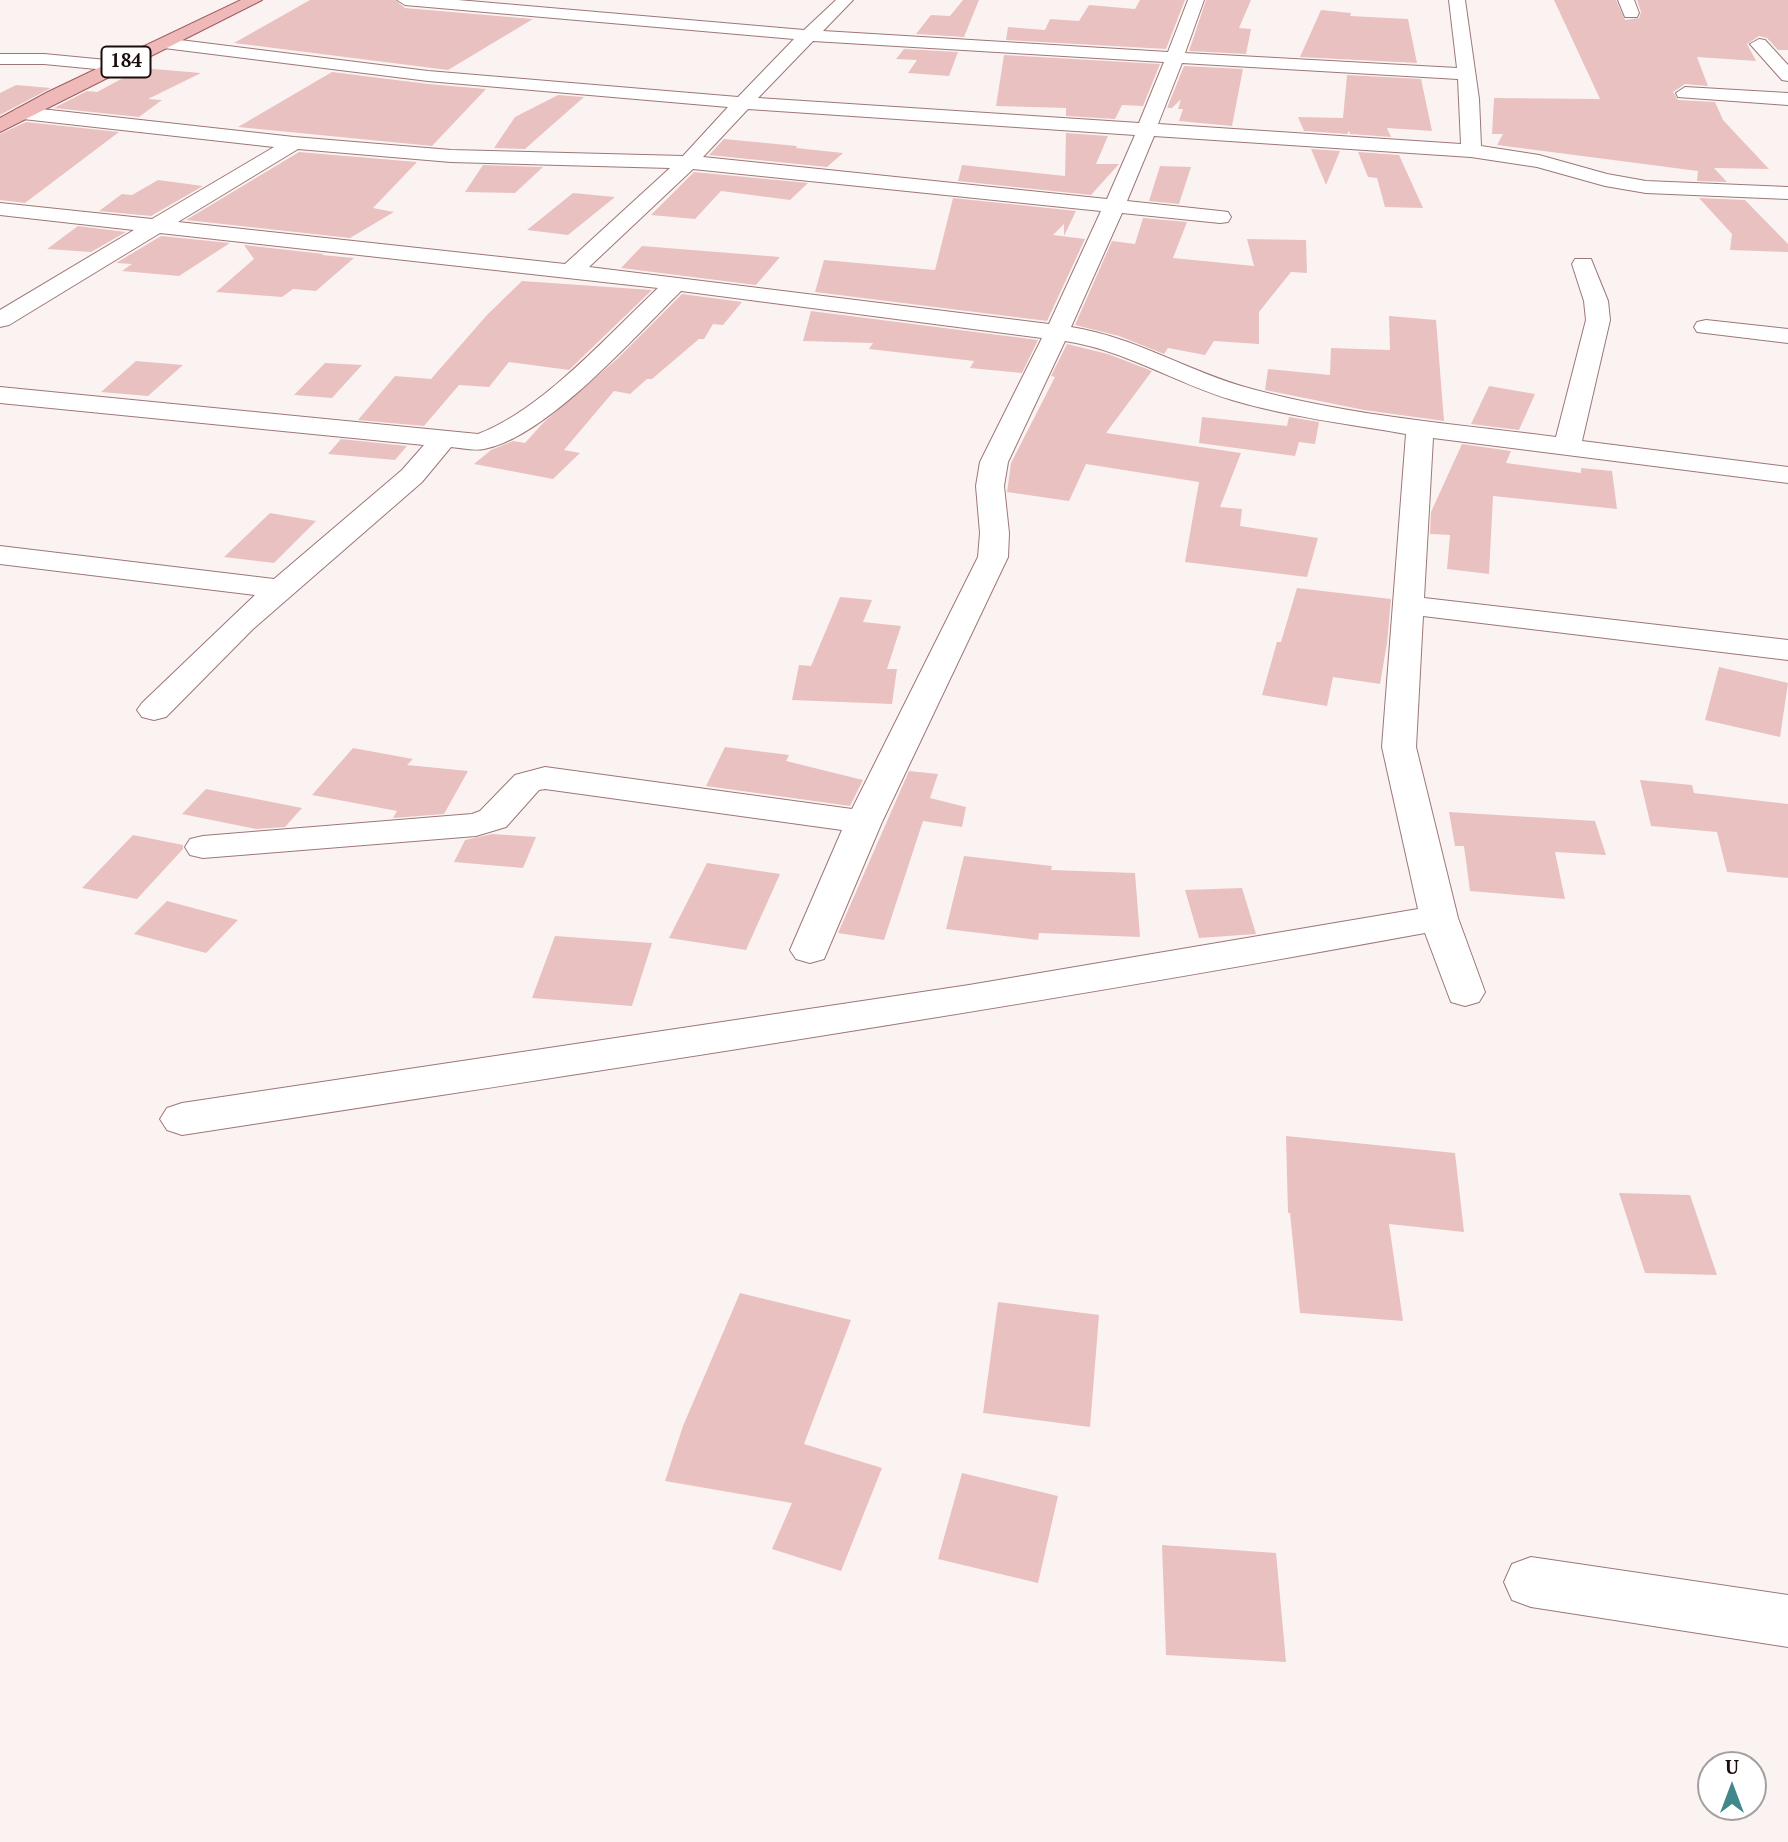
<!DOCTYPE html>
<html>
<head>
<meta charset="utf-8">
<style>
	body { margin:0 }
	#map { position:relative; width:1788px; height:1842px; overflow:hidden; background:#fbf3f2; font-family:"PT Serif",serif }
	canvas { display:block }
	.north { position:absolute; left:1697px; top:1751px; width:70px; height:70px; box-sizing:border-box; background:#fff; border:2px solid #a49e9e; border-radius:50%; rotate:0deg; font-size:19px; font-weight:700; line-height:28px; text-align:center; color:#1b0d0d }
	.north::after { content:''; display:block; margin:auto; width:24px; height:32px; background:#40888b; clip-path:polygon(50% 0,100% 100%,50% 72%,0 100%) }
</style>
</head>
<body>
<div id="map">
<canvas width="1788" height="1842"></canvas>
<div class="north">U</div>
</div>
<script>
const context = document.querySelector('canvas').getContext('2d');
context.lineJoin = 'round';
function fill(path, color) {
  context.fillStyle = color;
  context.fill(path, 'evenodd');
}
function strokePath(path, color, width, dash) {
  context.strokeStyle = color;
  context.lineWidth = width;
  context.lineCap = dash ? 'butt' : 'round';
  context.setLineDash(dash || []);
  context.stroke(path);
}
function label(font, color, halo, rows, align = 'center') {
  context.font = font + ' "PT Serif",serif';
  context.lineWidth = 5;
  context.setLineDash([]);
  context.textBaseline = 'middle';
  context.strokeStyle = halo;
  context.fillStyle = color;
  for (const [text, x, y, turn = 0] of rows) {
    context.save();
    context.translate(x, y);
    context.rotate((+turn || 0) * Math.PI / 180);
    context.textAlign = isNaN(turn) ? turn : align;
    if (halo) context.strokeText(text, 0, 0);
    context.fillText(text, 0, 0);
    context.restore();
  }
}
const building = new Path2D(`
	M310,0H395L405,8L533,19L448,70L234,43Z
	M963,0H979L964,37L916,34L931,15L950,16Z
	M1140,0H1185L1166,49L1006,40L1008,27L1045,30L1050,19L1079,21L1089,5L1135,9Z
	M1206,0H1251L1239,28L1251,29L1246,54L1189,51Z
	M1554,0H1616L1625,20L1639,18L1641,12L1637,0H1788V50H1778L1767,38L1759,36L1747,44L1756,61L1697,57L1708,86L1685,84L1673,92L1678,100L1715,102L1723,120L1769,169L1714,168L1727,182L1697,181L1698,171L1497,145L1503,134H1492L1494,98L1600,99Z
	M1321,10L1351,13L1350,16L1408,19L1417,63L1300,57Z
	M904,49L958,52L949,76L908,73L917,60L896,59Z
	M1004,55L1160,64L1143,106L1122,105L1115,119L1066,116V108L996,106Z
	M1184,66L1243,69L1232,126L1179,121L1183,109H1178L1181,99L1172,108H1167Z
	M142,68L201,73L148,99L162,100L139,117L54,108L87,91L97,92Z
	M332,72L428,84L486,89L432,146L238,127Z
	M1347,75L1421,79L1432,131L1387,128L1391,137L1350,134L1349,131L1347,134L1304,131L1298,117L1343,118Z
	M16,85L51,88L0,115V93Z
	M558,95L584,97L525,149L494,148L515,117Z
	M26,122L119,132L25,203L0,200V134Z
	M1066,133L1108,136L1096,164H1119L1091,195L958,181L962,165L1065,176Z
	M724,139L797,146L796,148L843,153L827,167L709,155Z
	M1311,149L1340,151L1326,185Z
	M299,152L417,162L373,208L394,212L350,238L186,220Z
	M1358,152L1399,155L1423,208L1385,207L1377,178L1368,177Z
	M483,165L543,167L515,193L465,192Z
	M1160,166L1191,167L1179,204L1149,201Z
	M694,172L808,183L790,200L721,191L695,219L651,215Z
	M158,180L203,186L151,216L99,211L122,194L132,195Z
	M573,193L615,197L568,235L527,230Z
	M953,198L1076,211L1064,236V224L1053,235L1085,239L1047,321L815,292L824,260L935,270Z
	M1699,198L1745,200L1788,244V252L1730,250L1732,234Z
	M1143,218L1187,222L1173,258L1254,266L1247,239L1306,240L1307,273L1291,272L1259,312V344L1214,341L1205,355L1168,348L1164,354L1119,336L1075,325L1112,241L1135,244Z
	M78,226L126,232L91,252L47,249Z
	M161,236L230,243L179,276L122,271L132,264L116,263Z
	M244,245L324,254L322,255L354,258L316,291L293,289L282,297L216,292L254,259Z
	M642,246L780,257L756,285L621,268Z
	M522,281L652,290L569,370L509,362L489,387L459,385L424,426L358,420L395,376L431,379L487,315Z
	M682,294L742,302L723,325L713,324L704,339H699L652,379H647L630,394L614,391L564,450L580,453L553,479L474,464L491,450L513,441L525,443L543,423L617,359Z
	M811,311L1038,340L1022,373L970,368L974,361L869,349L873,343L803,341Z
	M1389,316L1436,320L1444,421L1364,410L1265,390L1268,369L1330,375L1331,348L1390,350Z
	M1067,344L1108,354L1152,371L1106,433L1241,453L1220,507L1242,509L1240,526L1318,538L1307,577L1185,562L1199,482L1086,464L1069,501L1007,492L1011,463L1055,377L1051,376Z
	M136,361L183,365L148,396L101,392Z
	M325,363L362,365L332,398L294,395Z
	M1489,386L1535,394L1519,430L1471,424Z
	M1202,417L1287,426L1289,417L1319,422L1315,444L1299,442L1295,456L1199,443Z
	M341,439L407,446L395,460L328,454Z
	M1462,444L1511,451L1506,463L1581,473V468L1612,471L1617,509L1493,496L1489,574L1447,569L1450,535L1430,534L1431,512Z
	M270,513L316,521L274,563L224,557Z
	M1297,588L1391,599L1387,643L1380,684L1333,677L1327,706L1262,695L1277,642H1281Z
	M840,597L872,600L863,622L901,626L887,669H897L892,704L792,700L799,665L811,666Z
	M1719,667L1788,683L1780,737L1705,720Z
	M725,747L789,755L786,761L863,780L850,806L706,786Z
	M353,748L413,759L407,765L468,771L444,814L393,818L397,811L312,795Z
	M909,771L938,774L930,798L966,807L962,827L923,821L884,940L838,933Z
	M1640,780L1692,785L1694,793L1788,804V878L1727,872L1717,832L1651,826Z
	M206,789L302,808L285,827L256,829L182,814Z
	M1449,812L1595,821L1606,855L1555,852L1565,899L1470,891L1464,846H1455Z
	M492,834L536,837L523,868L454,862L465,840Z
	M133,835L183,845V849L137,899L82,888Z
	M964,856L1052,866L1051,870L1135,873L1140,937L1039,933L1038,940L946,929Z
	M707,863L780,874L746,950L669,938Z
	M1242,888L1256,934L1199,938L1185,890Z
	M167,901L238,920L206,953L134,934Z
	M555,936L652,943L632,1006L532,998Z
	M1286,1136L1455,1153L1464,1232L1389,1224L1403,1321L1300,1313L1290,1213H1288Z
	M1619,1193L1690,1195L1717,1275L1645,1273Z
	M740,1293L851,1320L804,1444L882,1468L841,1571L772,1549L792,1503L665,1481L683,1426Z
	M998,1302L1099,1315L1090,1427L983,1413Z
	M962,1473L1058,1496L1038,1583L938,1559Z
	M1162,1545L1276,1553L1286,1662L1166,1655Z`);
const street = new Path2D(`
	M397,0H458L804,30L836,0H853L823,31L1168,52L1188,0H1204L1185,53L1457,68L1449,0H1465L1479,99L1481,146L1539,155L1607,174L1646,181L1788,187V199L1646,193L1605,186L1537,167L1471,157L1154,136L1127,201L1220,211L1228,212L1231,217L1228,222L1220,223L1122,213L1071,327C1136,337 1190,373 1252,389C1350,416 1455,424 1556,437L1586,320L1584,301L1572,264L1575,259H1591L1608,301L1610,320L1582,441L1788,467V483L1433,438L1424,598L1788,640V660L1423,616L1416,747L1458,918L1485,992L1479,1002L1465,1006L1451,1002L1425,933C1012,1009 597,1071 182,1135L167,1130L160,1119L167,1108L182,1103L969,985L1418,909L1382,747L1406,434C1348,424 1289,417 1232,400C1175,383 1125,350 1065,341L1008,462L1004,486L1009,533L1008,557L882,822L824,959L810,963L796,959L790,950L842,830L545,789L539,790L506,827L476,836L203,858L190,855L185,847L190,839L203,836L472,814L480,811L515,775L545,767L852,809L978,557L980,533L976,486L980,462L1042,338L681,291C635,336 547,437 484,449C473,451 462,448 451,447L422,482L253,629L166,717L154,720L142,717L137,710L142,703L255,595L0,564V546L274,579L402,470L424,445L0,403V387L478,434C542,410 608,335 658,288L160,233L9,325L0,327V310L134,230L0,215V203L152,219L274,147L23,119L16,117L13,113L16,109L23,107L294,137L451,150L683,156L728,107L428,81L164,48L155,43L164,38L428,71L738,97L794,39L405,5ZM813,41L1164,62L1139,123L758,98ZM1182,63L1458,79L1461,144L1158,124ZM748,109L1135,135L1107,199L703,157ZM298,149L451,162L670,168L565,264L178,222ZM693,169L1101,211L1049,324L589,267Z
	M1618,0H1634L1639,13L1637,17H1625Z
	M1759,39L1765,40L1788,65V81L1782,80L1750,44Z
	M0,54H44L117,61L126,66L117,71L44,64H0Z
	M1685,87L1788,93V105L1678,97L1676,93Z
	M1706,320L1788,329V343L1697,332L1694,327L1697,322Z
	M1531,1557L1788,1595V1647L1531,1607L1512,1600L1504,1582L1512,1564Z`);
const primary = new Path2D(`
	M241,0H262L0,132V118L48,92Z`);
const shields = [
	[126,62,49]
];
const shieldNames = [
	["184",126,62]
];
fill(building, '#eac1c1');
strokePath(street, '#9d7777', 2);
strokePath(primary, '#9e5d5e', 2);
fill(street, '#fff');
fill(primary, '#efb8b9');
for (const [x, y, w] of shields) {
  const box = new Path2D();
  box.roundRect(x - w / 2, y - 15.5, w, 31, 5);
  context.fillStyle = '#fff';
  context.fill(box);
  strokePath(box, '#1b0d0d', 2);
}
label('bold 19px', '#1b0d0d', null, shieldNames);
</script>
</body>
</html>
